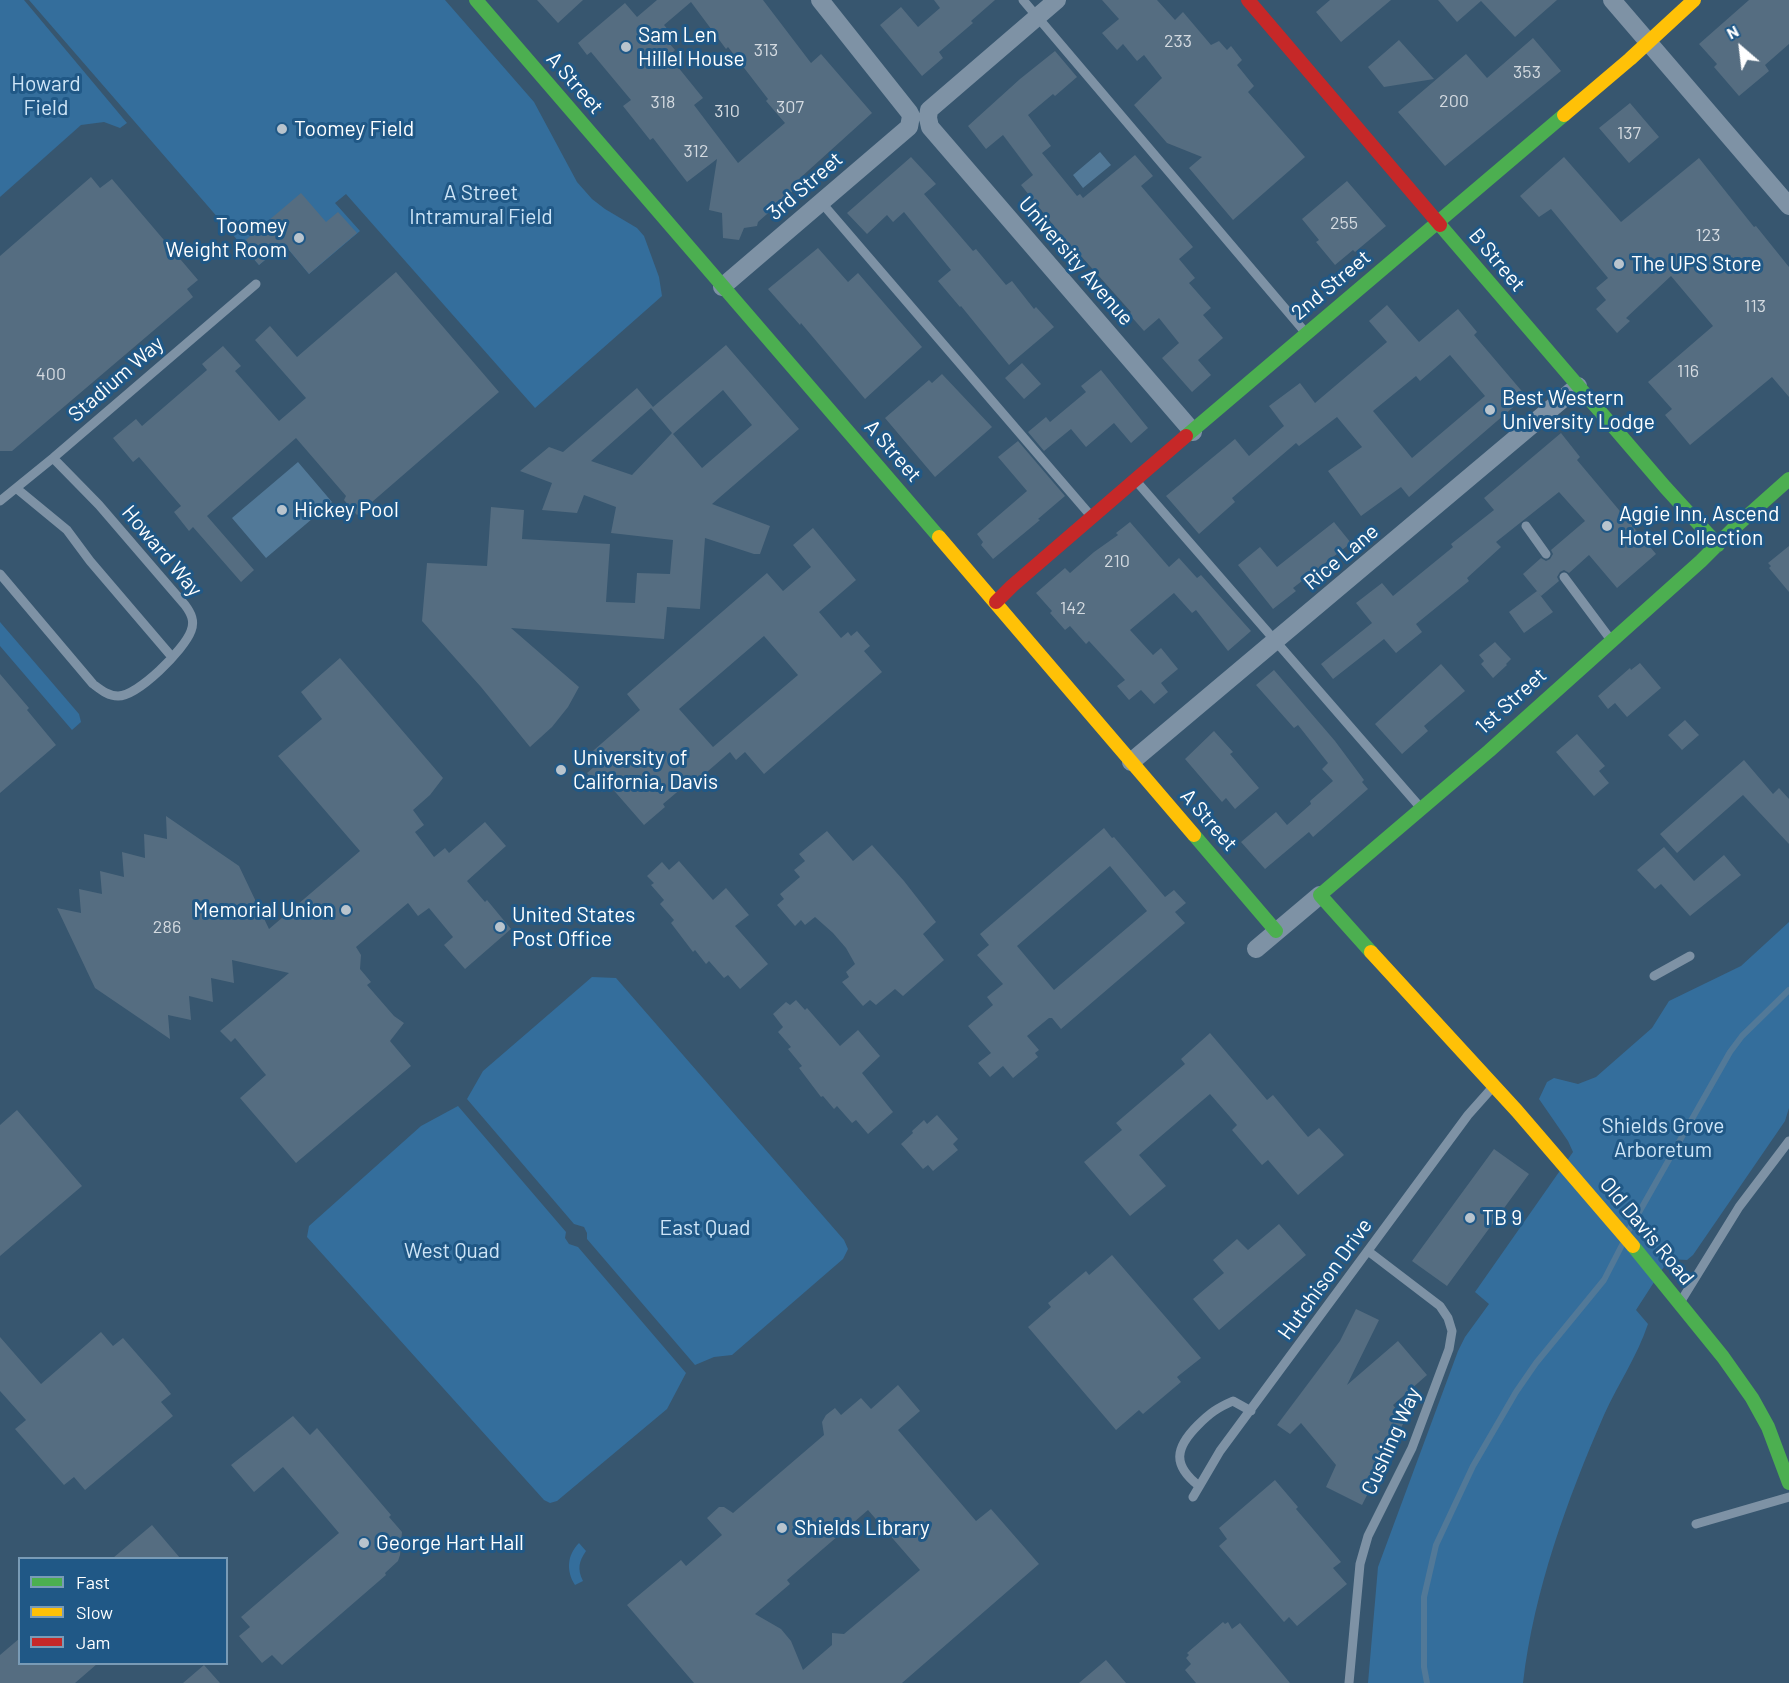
<!DOCTYPE html>
<html>
<head>
<meta charset="utf-8">
<style>
	body { margin:0 }
	#map { position:relative; width:1789px; height:1683px; overflow:hidden; background:#37566f; font-family:Barlow,sans-serif }
	canvas { display:block }
	.legend { position:absolute; left:18px; top:1557px; width:210px; height:108px; box-sizing:border-box; background:#205886; border:2px solid #799bb6; margin:0; padding:8px 10px; list-style:none; font-size:18px; color:#fff }
	.legend li { display:flex; align-items:center; gap:12px; height:30px }
	.legend b { width:30px; border:2px solid #799bb6 }
	.north { position:absolute; left:1711px; top:18px; width:60px; height:60px; -webkit-text-stroke:4px #205886; paint-order:stroke; rotate:332deg; font-size:16px; font-weight:700; line-height:24px; text-align:center; color:#fff }
	.north::after { content:''; display:block; margin:auto; width:21px; height:27px; background:#fff; clip-path:polygon(50% 0,100% 100%,50% 72%,0 100%) }
</style>
</head>
<body>
<div id="map">
<canvas width="1789" height="1683"></canvas>
<ul class="legend">
<li><b style="height:8px;background:#4caf50"></b>Fast</li>
<li><b style="height:8px;background:#ffc107"></b>Slow</li>
<li><b style="height:8px;background:#c62828"></b>Jam</li>
</ul>
<div class="north">N</div>
</div>
<script>
const context = document.querySelector('canvas').getContext('2d');
context.lineJoin = 'round';
function fill(path, color) {
  context.fillStyle = color;
  context.fill(path, 'evenodd');
}
function strokePath(path, color, width, dash) {
  context.strokeStyle = color;
  context.lineWidth = width;
  context.lineCap = dash ? 'butt' : 'round';
  context.setLineDash(dash || []);
  context.stroke(path);
}
function label(font, color, halo, rows, align = 'center') {
  context.font = font + ' Barlow,sans-serif';
  context.lineWidth = 6;
  context.setLineDash([]);
  context.textBaseline = 'middle';
  context.strokeStyle = halo;
  context.fillStyle = color;
  for (const [text, x, y, turn = 0] of rows) {
    context.save();
    context.translate(x, y);
    context.rotate((+turn || 0) * Math.PI / 180);
    context.textAlign = isNaN(turn) ? turn : align;
    if (halo) context.strokeText(text, 0, 0);
    context.fillText(text, 0, 0);
    context.restore();
  }
}
const green = new Path2D(`
	M0,0H24L127,123L120,128L104,122L81,125L0,197Z
	M29,0H445L534,102L577,182L592,199L605,209L637,228L644,236L659,277L662,296L535,408L346,194L335,203L360,231L309,274L284,244L259,265Z
	M0,622L79,714L81,722L72,730L0,646Z
	M1789,922V1108L1785,1121L1693,1255L1687,1260L1669,1259L1636,1310L1648,1324C1637,1357 1618,1384 1604,1415C1567,1500 1534,1590 1523,1683H1368L1378,1567L1458,1351L1465,1337L1489,1304L1475,1292L1573,1152L1568,1141L1539,1099L1547,1082L1554,1078L1578,1084L1596,1077L1652,1028L1669,1001L1741,966Z
	M592,977L616,978L844,1240L848,1249L843,1259L732,1355L714,1357L695,1365L587,1239V1233L584,1227L574,1224L467,1099L483,1071Z
	M458,1106L566,1232L565,1238L569,1244L578,1247L686,1373L667,1409L557,1501L550,1503L544,1500L307,1237L309,1226L421,1126Z
	M579,1543L586,1551C579,1561 577,1569 583,1581L575,1585C566,1571 567,1555 579,1543Z`);
const water = new Path2D(`
	M1100,152L1111,165L1083,188L1073,175Z
	M298,462L332,502L266,558L232,518Z`);
const stream = new Path2D(`
	M1629,1230L1730,1052L1742,1036L1789,990
	M1427,1683L1424,1667V1597L1436,1545L1473,1466L1516,1392L1536,1363L1604,1280L1622,1245`);
const building = new Path2D(`
	M537,0H583L558,23Z
	M657,0H763L811,63L821,54L872,113L799,179L802,183L758,222L757,226L744,228L739,240L723,238L722,213L709,210L717,159L687,182L653,138L650,140L623,106L631,100L591,52L587,55L578,43L625,3L637,17ZM691,2L726,49L728,47L768,99L766,101L785,123L738,163L694,105L703,98L669,56L675,50L663,36L669,31L664,25Z
	M934,0H995L971,21L973,23L939,52L943,58L922,76L880,25L901,7L918,27L940,8Z
	M1102,0H1157L1175,20L1183,12L1211,45L1219,41L1227,50L1231,46L1242,60L1237,65L1254,86L1248,92L1305,157L1233,220L1189,168L1202,157L1167,143L1134,105L1162,78L1144,55L1137,61L1123,44L1117,50L1102,33L1119,19Z
	M1330,0H1391L1341,42L1316,12Z
	M1438,0H1557L1515,37L1481,1L1457,22Z
	M1749,0H1789V44L1765,65L1769,71L1739,96L1714,67L1717,64L1699,44Z
	M1533,38L1561,71L1445,166L1398,112L1466,54L1487,78Z
	M1399,40L1434,79L1384,87L1368,67Z
	M1055,51L1077,77L1055,96L1053,94L1028,115L1051,146L1042,153L1077,196L1080,194L1083,198L1135,155L1153,176L1141,186L1193,247L1179,259L1195,278L1189,283L1211,308L1203,315L1223,338L1198,360L1211,375L1192,392L1162,358L1179,343L1159,318L1144,331L1129,314L1131,312L1072,246L1071,247L1021,185L1033,175L1003,135L986,149L968,126L1020,79Z
	M1630,103L1659,137L1629,163L1599,128Z
	M911,157L936,184L924,194L973,251L976,249L1006,285L1012,281L1034,309L1036,307L1054,327L1009,365L961,306L960,307L938,281L951,270L904,212L893,222L887,215L867,234L847,213Z
	M1564,157L1621,222L1699,158L1754,227L1756,226L1789,267V397L1772,377L1690,445L1665,415L1672,409L1648,382L1713,326L1671,276L1626,318L1630,321L1617,333L1596,309L1606,300L1596,288L1608,278L1551,209L1539,217L1520,196Z
	M91,177L100,188L112,179L198,280L187,289L193,297L12,451H0V256Z
	M1347,181L1386,226L1355,252L1353,250L1335,265L1316,242L1319,240L1302,219Z
	M301,193L326,222L338,212L357,233L309,274L284,244L259,265L241,244Z
	M818,248L848,282L858,273L922,347L865,399L801,323L800,325L768,289Z
	M396,272L499,392L357,515L344,500L346,496L296,438L207,516L254,570L241,582L193,527L189,531L174,512L181,506L139,457L133,462L113,438L136,419L142,426L207,370L202,364L223,346L241,366L235,371L279,421L306,398L255,340L270,326L297,357Z
	M1387,305L1419,342L1458,309L1477,332L1474,335L1526,396L1409,497L1401,487L1361,516L1328,471L1362,447L1337,417L1299,446L1296,443L1232,498L1235,502L1199,534L1166,496L1235,439L1249,456L1284,426L1269,406L1300,383L1315,403L1387,342L1369,321ZM1450,355L1485,396L1412,458L1373,411L1416,376L1420,381Z
	M726,345L799,429L712,504L770,526L760,554H754L705,538L700,609L667,607L664,639L511,628L579,687L568,707L552,727L530,747L481,687L422,621L427,563L487,566L491,507L524,510L522,539L610,544L606,602L635,603L637,573L670,574L673,540L611,533L616,507L584,495L577,513L542,510L552,483L520,471L549,447L563,452L637,388L653,407ZM723,390L752,425L702,468L673,434ZM651,408L672,433L632,475L591,461Z
	M1022,363L1041,384L1024,399L1005,378Z
	M1101,370L1148,428L1131,443L1114,423L1086,447L1071,429L1044,451L1028,432L1046,417L1050,422L1086,392L1081,386Z
	M942,374L992,427L935,477L885,418L929,380L932,383Z
	M1561,433L1580,457L1577,460L1656,554L1617,588L1589,555L1569,573L1564,570L1560,572L1557,577L1559,581L1541,596L1523,574L1541,558L1546,561L1550,559L1553,554L1551,550L1585,521L1559,492L1496,542L1501,547L1467,578L1469,581L1416,624L1422,632L1396,653L1384,639L1333,679L1321,664L1372,623L1356,603L1382,583L1393,596L1453,547L1451,544L1494,510L1484,498Z
	M1018,441L1065,496L1038,519L1040,520L993,559L981,545L983,542L977,534L1027,491L998,457Z
	M1130,522L1169,567L1179,558L1197,578L1201,575L1251,631L1228,651L1196,610L1192,613L1174,593L1130,630L1153,655L1161,648L1178,669L1161,683L1168,692L1154,704L1141,690L1129,700L1117,686L1125,680L1089,641L1086,644L1070,626L1065,630L1050,613L1052,611L1036,593L1065,568L1070,573L1094,552L1118,535L1116,533Z
	M1334,522L1351,543L1293,588L1296,591L1273,609L1238,565L1260,547L1277,567Z
	M813,528L856,580L819,612L841,638L848,632L851,636L857,631L870,646L864,651L882,672L764,774L745,752L736,760L730,752L692,785L689,782L663,804L665,807L644,825L610,786L602,792L587,773L594,767L586,757L640,710L627,694L767,573L783,591L811,567L793,545ZM764,636L798,675L713,747L679,709Z
	M1789,546V592L1769,568L1771,566L1768,563Z
	M1537,591L1553,612L1524,633L1509,612Z
	M1495,642L1511,659L1506,664L1507,665L1493,678L1481,664L1484,661L1479,655Z
	M340,658L443,778L430,795L413,810L424,825L415,832L434,857L445,848L449,853L485,822L506,846L467,881L485,902L487,900L511,929L465,969L444,945L453,937L429,908L418,916L408,903L356,947L361,955L360,969L371,982L367,985L394,1016L404,1023L390,1041L411,1066L296,1163L240,1098L266,1075L235,1038L231,1042L220,1031L289,973L232,960L234,983L211,978L213,1002L189,996L191,1020L168,1015L170,1039L95,988L57,908L81,913L79,889L102,894L100,871L124,877L122,852L145,858L144,834L167,839L166,816L239,866L269,929L360,851L278,756L322,719L301,692Z
	M1640,663L1661,688L1627,717L1615,703L1608,709L1598,696L1630,668L1631,670Z
	M1441,664L1465,691L1424,726L1428,731L1402,754L1375,724Z
	M1274,670L1335,741L1364,780L1362,782L1368,789L1313,837L1309,832L1265,869L1241,842L1276,812L1287,825L1311,804L1310,801L1333,781L1322,769L1328,763L1298,725L1294,728L1256,685Z
	M0,674L29,708L27,710L56,745L0,793Z
	M1685,720L1699,735L1682,750L1668,735Z
	M1214,731L1233,752L1230,754L1259,788L1235,809L1226,798L1222,802L1185,759Z
	M1577,734L1605,766L1599,771L1609,783L1594,796L1556,752Z
	M1744,760L1773,794L1779,788L1789,799V844L1743,795L1677,853L1660,834Z
	M1104,828L1112,838L1114,837L1165,897L1174,890L1186,903L1175,912L1185,923L1061,1029L1052,1018H1049L1027,1036L1039,1050L1035,1053L1038,1057L1013,1078L1003,1066L990,1077L978,1063L991,1053L968,1026L993,1005L987,997L1003,984L977,955L989,945L980,934ZM1110,866L1147,911L1054,990L1017,946Z
	M827,831L853,861L872,845L904,881L936,922L923,934L944,960L903,996L895,989L876,1005L870,1000L863,1006L842,982L849,977L846,972L855,964L846,948L833,933L815,917L805,925L801,920L795,926L777,905L784,899L780,894L800,877L794,870L805,861L799,854Z
	M1664,847L1694,881L1724,855L1741,875L1690,916L1661,884L1655,889L1637,870Z
	M679,861L713,900L726,888L749,915L735,926L768,964L740,989L728,975L724,978L709,961L706,964L695,950L693,952L671,923L674,920L660,904L664,900L651,885L654,883L647,876L662,862L669,870Z
	M796,1000L805,1010L807,1008L840,1046L858,1030L880,1056L862,1073L893,1112L868,1134L856,1120L852,1123L837,1106L834,1109L823,1096L821,1097L799,1068L802,1066L788,1049L791,1047L778,1032L783,1027L773,1014L786,1002L790,1005Z
	M1210,1033L1267,1100L1273,1095L1308,1137L1319,1128L1344,1155L1298,1195L1268,1160L1262,1165L1232,1130L1237,1125L1210,1094L1139,1155L1166,1186L1130,1216L1084,1162L1122,1130L1116,1123L1185,1064L1181,1059Z
	M17,1110L82,1186L0,1256V1125Z
	M937,1115L958,1139L953,1144L958,1150L933,1171L928,1165L923,1169L901,1144L913,1133L912,1131L924,1120L927,1124Z
	M1494,1149L1529,1174L1447,1286L1412,1261Z
	M1279,1224L1306,1255L1219,1330L1193,1299L1224,1273L1213,1260L1237,1239L1248,1250Z
	M1112,1255L1201,1358L1177,1377L1181,1382L1143,1414L1139,1410L1116,1430L1028,1327L1051,1307L1048,1303L1086,1271L1089,1275Z
	M1356,1309L1379,1320L1347,1385L1398,1341L1427,1375L1393,1405L1405,1420L1362,1505L1326,1487L1336,1465L1301,1423L1290,1434L1277,1425L1340,1341Z
	M101,1332L113,1346L123,1338L164,1385L171,1394L161,1402L173,1416L85,1490L74,1477L64,1485L15,1429L26,1420L0,1391V1337L41,1384Z
	M898,1385L920,1411L898,1430L976,1521L991,1509L1039,1564L902,1683H694L627,1605L681,1560L686,1566L722,1535L707,1518L719,1507H724L733,1513L824,1435L822,1422L826,1415L835,1408L841,1415L861,1398L871,1409ZM868,1510L920,1570L844,1634L832,1633V1645L803,1670L791,1641L781,1629L755,1614L790,1584L787,1580Z
	M293,1416L310,1435L317,1428L391,1515L389,1517L402,1532L400,1555L398,1561L385,1573L386,1575L282,1665L272,1655L262,1663L239,1636L250,1627L241,1617L339,1533L283,1467L254,1492L231,1465Z
	M1275,1480L1298,1507L1296,1509L1341,1562L1333,1568L1347,1584L1297,1626L1289,1617L1284,1622L1219,1546L1227,1539L1219,1528Z
	M152,1525L180,1558H113Z
	M1223,1622L1225,1624L1228,1622L1232,1629L1240,1623L1290,1683H1196L1185,1670L1191,1664L1186,1658L1189,1655L1187,1653Z
	M20,1638V1664H97L75,1683H0V1655Z
	M1106,1660L1126,1683H1079Z
	M204,1665L220,1683H183Z`);
const lane = new Path2D(`
	M1023,0L1305,332
	M821,202L1091,516
	M1137,482L1420,807
	M16,488L67,530L90,561L172,657
	M0,501L53,458L256,284
	M1526,526L1546,554
	M0,574L93,684C101,690 108,696 118,696C138,696 184,650 191,631C195,621 191,613 185,605L99,505L53,458
	M1564,577L1611,640
	M1654,976L1690,956
	M1681,1301L1739,1207L1789,1141
	M1199,1486C1172,1465 1175,1448 1198,1425C1210,1413 1217,1408 1233,1401L1251,1411
	M1193,1497L1220,1451L1468,1115L1492,1088
	M1696,1524L1789,1497
	M1349,1683L1360,1564L1368,1536L1412,1448L1449,1349L1452,1331L1448,1318L1440,1306L1368,1251`);
const street = new Path2D(`
	M1057,0L929,110L928,118L930,127L1193,432
	M1612,0L1789,206
	M722,287L909,127L911,116L909,112L820,0
	M1131,762L1578,386
	M1256,949L1320,895`);
const fast = new Path2D(`
	M476,0L939,537
	M1440,225L1665,487L1718,545
	M1186,436L1564,115
	M1194,835L1276,931
	M1371,952L1320,895L1489,751L1701,561L1734,528L1789,479
	M1633,1246L1723,1357L1752,1398L1768,1427L1789,1483`);
const slow = new Path2D(`
	M1564,115L1630,59L1694,0
	M939,537L1194,835
	M1371,952L1517,1111L1633,1246`);
const jam = new Path2D(`
	M1248,0L1440,225
	M996,602L1012,586L1186,436`);
const markers = [
	[626,47,6,"#b9c4cd"],
	[282,129,6,"#b9c4cd"],
	[299,238,6,"#b9c4cd"],
	[1619,264,6,"#b9c4cd"],
	[1490,410,6,"#b9c4cd"],
	[282,510,6,"#b9c4cd"],
	[1607,526,6,"#b9c4cd"],
	[561,770,6,"#b9c4cd"],
	[346,910,6,"#b9c4cd"],
	[500,927,6,"#b9c4cd"],
	[1470,1218,6,"#b9c4cd"],
	[782,1528,6,"#b9c4cd"],
	[364,1543,6,"#b9c4cd"]
];
const numberNames = [
	["233",1178,41],
	["313",766,50],
	["353",1527,72],
	["200",1454,101],
	["318",663,102],
	["307",790,107],
	["310",727,111],
	["137",1629,133],
	["312",696,151],
	["255",1344,223],
	["123",1708,235],
	["113",1755,306],
	["116",1688,371],
	["400",51,374],
	["210",1117,561],
	["142",1073,608],
	["286",167,927]
];
const poiNames = [
	["Sam Len",638,35],
	["Hillel House",638,59],
	["Toomey Field",294,129],
	["Toomey",287,226,"right"],
	["Weight Room",287,250,"right"],
	["The UPS Store",1631,264],
	["Best Western",1502,398],
	["University Lodge",1502,422],
	["Hickey Pool",294,510],
	["Aggie Inn, Ascend",1619,514],
	["Hotel Collection",1619,538],
	["University of",573,758],
	["California, Davis",573,782],
	["Memorial Union",334,910,"right"],
	["United States",512,915],
	["Post Office",512,939],
	["TB 9",1482,1218],
	["Shields Library",794,1528],
	["George Hart Hall",376,1543]
];
const streetNames = [
	["A Street",575,83,49],
	["3rd Street",805,186,-41],
	["B Street",1497,260,50],
	["University Avenue",1076,261,49],
	["2nd Street",1331,285,-40],
	["Stadium Way",116,379,-41],
	["A Street",893,451,49],
	["Howard Way",162,551,50],
	["Rice Lane",1341,557,-40],
	["1st Street",1511,701,-42],
	["A Street",1209,820,49],
	["Old Davis Road",1647,1231,50],
	["Hutchison Drive",1325,1279,-54],
	["Cushing Way",1391,1441,-66]
];
const parkNames = [
	["Howard",46,84],
	["Field",46,108],
	["A Street",481,193],
	["Intramural Field",481,217],
	["Shields Grove",1663,1126],
	["Arboretum",1663,1150],
	["East Quad",705,1228],
	["West Quad",452,1251]
];
fill(green, '#346e9c');
fill(water, '#527998');
strokePath(stream, '#527998', 6);
fill(building, '#556d81');
strokePath(lane, '#7e92a5', 9);
strokePath(street, '#7e92a5', 18);
strokePath(fast, '#4caf50', 14);
strokePath(slow, '#ffc107', 14);
strokePath(jam, '#c62828', 14);
for (const [x, y, r, color] of markers) {
  const dot = new Path2D();
  dot.arc(x, y, r, 0, 2 * Math.PI);
  context.fillStyle = color;
  context.fill(dot);
  strokePath(dot, '#205886', 2);
}
label('18px', '#d4dae0', null, numberNames);
label('21px', '#fff', '#205886', poiNames, 'left');
label('21px', '#fff', '#205886', streetNames);
label('21px', '#cee5f7', '#205886', parkNames);
</script>
</body>
</html>
